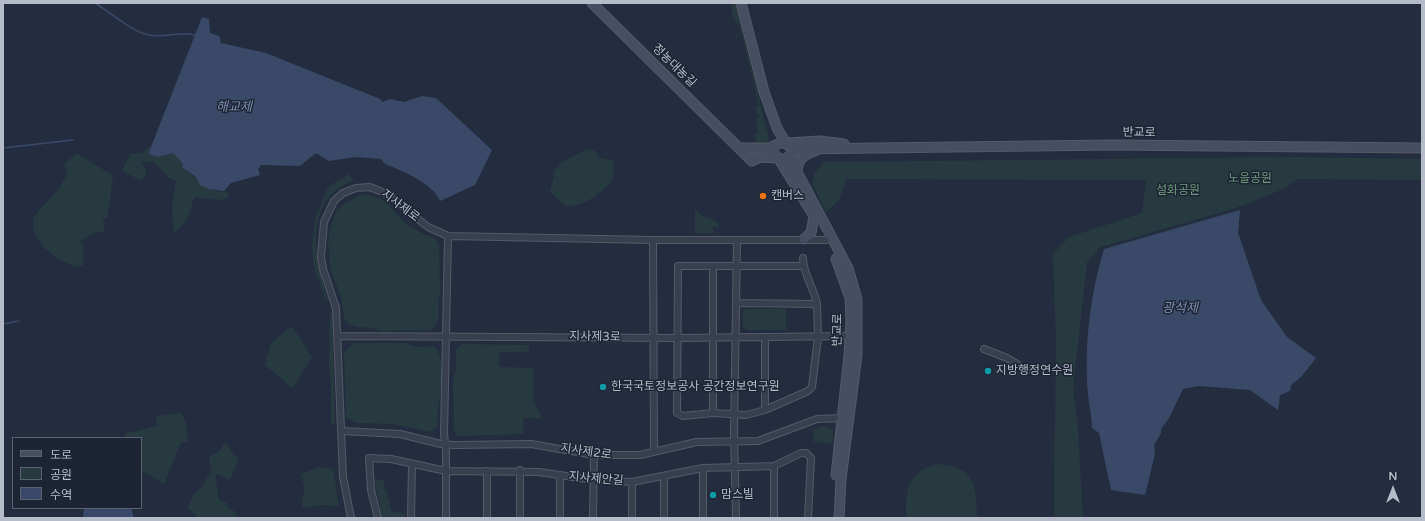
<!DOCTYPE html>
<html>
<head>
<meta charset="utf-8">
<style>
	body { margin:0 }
	#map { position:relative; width:1425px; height:521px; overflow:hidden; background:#242d3f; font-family:"Varela Round","Noto Sans KR",sans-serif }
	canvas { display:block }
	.frame { position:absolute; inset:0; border:4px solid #b5bbc9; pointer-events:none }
	.legend { position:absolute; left:12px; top:437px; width:130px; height:72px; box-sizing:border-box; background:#1d2534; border:1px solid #5a6170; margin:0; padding:5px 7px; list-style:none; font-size:12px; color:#b5bbc9 }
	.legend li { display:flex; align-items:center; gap:8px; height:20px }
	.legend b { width:20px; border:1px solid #5a6170 }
	.north { position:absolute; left:1373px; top:469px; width:40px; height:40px; -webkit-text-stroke:3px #1d2534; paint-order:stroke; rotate:0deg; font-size:11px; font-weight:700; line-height:16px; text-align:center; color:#b5bbc9 }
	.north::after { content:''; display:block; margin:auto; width:14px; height:18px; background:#b5bbc9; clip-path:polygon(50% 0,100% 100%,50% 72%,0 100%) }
</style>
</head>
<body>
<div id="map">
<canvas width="1425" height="521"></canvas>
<div class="frame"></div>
<ul class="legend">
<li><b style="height:5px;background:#464e61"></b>도로</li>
<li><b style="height:11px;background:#263a40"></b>공원</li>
<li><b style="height:11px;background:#3a4968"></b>수역</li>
</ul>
<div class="north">N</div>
</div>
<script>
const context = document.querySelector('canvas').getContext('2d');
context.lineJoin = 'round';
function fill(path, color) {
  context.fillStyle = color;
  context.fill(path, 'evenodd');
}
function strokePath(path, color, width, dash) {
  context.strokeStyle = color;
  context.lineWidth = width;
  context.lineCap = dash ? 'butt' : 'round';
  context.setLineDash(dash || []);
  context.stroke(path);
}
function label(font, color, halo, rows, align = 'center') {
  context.font = font + ' "Varela Round","Noto Sans KR",sans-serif';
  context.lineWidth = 3;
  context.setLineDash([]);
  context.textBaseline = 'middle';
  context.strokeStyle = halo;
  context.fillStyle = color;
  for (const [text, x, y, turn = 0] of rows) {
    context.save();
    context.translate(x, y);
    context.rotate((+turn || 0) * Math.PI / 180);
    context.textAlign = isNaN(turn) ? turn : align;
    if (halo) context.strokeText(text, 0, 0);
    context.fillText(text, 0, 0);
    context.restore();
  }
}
const green = new Path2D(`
	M731,3H735L769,139L767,143L757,144L754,134L758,133L756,120L759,116L755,108L759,106L740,27L733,17Z
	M148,147H151L149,152L151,155L158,157L173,153L183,164L182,167C198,176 206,195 226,191L230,195L223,200L194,197L188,218L174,234L172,207L176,181L168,177L154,162L141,161L146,171L145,178L140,180L122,171L130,154L142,153Z
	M588,149L594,150L600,158L614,161L612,181C600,194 584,207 565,206L550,192L554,176L553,172L562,162Z
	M77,153L113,176L107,218H102L105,223L104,231L92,234L80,242L83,245V265L76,267L58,259L43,247L33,230V218L59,188L68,173L63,165Z
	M1293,157L1422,159V180L1297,179L1286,188L1236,208L1101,247L1087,262L1073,388L1078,430L1083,518H1054L1056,338L1053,254L1069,237L1142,213L1146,180L846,179L840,199L826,212L813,185L814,173L825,162Z
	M349,174L353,181C301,200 316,260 328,301H326L314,267L312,247L315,220L328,187Z
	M361,194C390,196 390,212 410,226C417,231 427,235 436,239L439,247L440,294C436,306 443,324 430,330L380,331C366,324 360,332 345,321L341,297L331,271L328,242L330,229L337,209Z
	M695,210L706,218L712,219L718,223L719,227H712L715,233H695Z
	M746,309H786V330H748L743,328V311Z
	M330,313H332L335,421L334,424H331V385L329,369Z
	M292,326L312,357L292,388L265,365L271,343Z
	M353,343H406L417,347L435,346C449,367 437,403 437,426L431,432L393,424L356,423L346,417L344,353Z
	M462,344L529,345V352H499V367L533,368V400L542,418H523V434L458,436L454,430L453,379L456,370V349Z
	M181,413L186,423L188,442H181L164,484L141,470V438H126L124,434L157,426L156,416Z
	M825,426L833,430V443L814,442L813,429Z
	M226,444L238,460L230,480L215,473L219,500L226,502L230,510L232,509L239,518H198L188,508L193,495L204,485V481L212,472L209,457L222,449V445Z
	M936,464C974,465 977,485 977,518H906C906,490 906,474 936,464Z
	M319,467L333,469L339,506L323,505L302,508L304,488L301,474Z
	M374,479L383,480L392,512L405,513V518H383Z`);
const water = new Path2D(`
	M202,17L209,19L210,33L219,36L221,43L266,53L380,99L382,102L390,99L404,102L422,96L436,98L492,150L475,185L440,201C434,184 401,170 385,164L381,159L356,157L329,161L316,153L300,166L261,165L258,169L260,175L231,183L224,191L209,189L200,185L196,177L182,167L183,164L173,153L158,157L151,155L149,152Z
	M1240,210L1238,233L1261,300L1287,337L1316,358L1301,377L1291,385L1290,391L1280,395L1278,410L1250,390L1199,386L1183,389L1169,418L1161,429V433L1154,445L1155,454L1145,495L1111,490L1099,433L1092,428C1092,416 1089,406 1088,394C1084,347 1090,295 1104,249Z
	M84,508H131L134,518H83Z`);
const stream = new Path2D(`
	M95,3C108,11 128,28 142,33C158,40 178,31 195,35
	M3,148L73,140
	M3,324L19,321`);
const street = new Path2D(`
	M653,240L654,452
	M803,258C803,274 814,288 817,304
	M737,303L817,304L818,337L812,387L808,391L765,410L746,415L713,413L683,416L677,413L678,266H802
	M339,336L678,338L851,336
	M984,349L1007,358L1027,370
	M765,410V337
	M713,413V266
	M342,431L400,434L441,444L455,445L531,444L594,455H640L697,442L758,441L817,419L845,418
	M664,476V518
	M351,518L343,477L336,308L323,269L321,257L324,222L334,201L343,193L356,188L370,187L387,194L428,227L448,236L653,240H826
	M378,518L371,490L369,458L391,459L446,471L539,472L593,480L632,482L703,468L774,466L801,453H806L811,458L808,518
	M411,518L412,464
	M446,518V452L444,434L448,236
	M487,518V471
	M520,518V470
	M560,518V475
	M593,518L594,455
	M632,518V482
	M703,518V468
	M736,518L734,434L737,240
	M774,518V466`);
const secondary = new Path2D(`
	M592,3L752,161L761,157L777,158
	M741,3L764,92L777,128L785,142
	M786,143L820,141L844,144
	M739,148H773
	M792,153L797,149L1112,145L1422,148
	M791,155L785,159H779L773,153V146L783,142L791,147C792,156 790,165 797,172L848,268L857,299V355L841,479L839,518
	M779,159L816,219
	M797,172C798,159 803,155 815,151
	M804,239L811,233L814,216
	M836,475L849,355L851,321L850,298L836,259`);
const markers = [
	[763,196,4,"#e8710a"],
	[988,371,4,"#0f9aa8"],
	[603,387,4,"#0f9aa8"],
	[713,495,4,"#0f9aa8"]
];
const streetNames = [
	["정농대농길",674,66,44],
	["반교로",1139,133,1],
	["지사제로",400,206,37],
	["반교로",838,330,-89],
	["지사제3로",595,337,1],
	["지사제2로",586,452,8],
	["지사제안길",596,479,5]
];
const parkNames = [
	["노을공원",1250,179],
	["설화공원",1178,191]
];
const poiNames = [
	["캔버스",771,196],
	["지방행정연수원",996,371],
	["한국국토정보공사 공간정보연구원",611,387],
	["맘스빌",721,495]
];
const waterNames = [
	["해교제",234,108],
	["광석제",1180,309]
];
fill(green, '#263a40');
fill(water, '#3a4968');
strokePath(stream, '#3a4968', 1.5);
strokePath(street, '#535b69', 8);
strokePath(secondary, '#535b69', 11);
strokePath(street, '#38404f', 6);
strokePath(secondary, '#464e61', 9);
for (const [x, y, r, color] of markers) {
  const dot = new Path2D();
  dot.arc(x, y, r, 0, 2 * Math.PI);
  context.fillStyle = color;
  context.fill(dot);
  strokePath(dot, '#1d2534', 1.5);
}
label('12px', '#b5bbc9', '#1d2534', streetNames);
label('12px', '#6c9a7a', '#1d2534', parkNames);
label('12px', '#b5bbc9', '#1d2534', poiNames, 'left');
label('italic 13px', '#7c8eb1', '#1d2534', waterNames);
</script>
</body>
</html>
